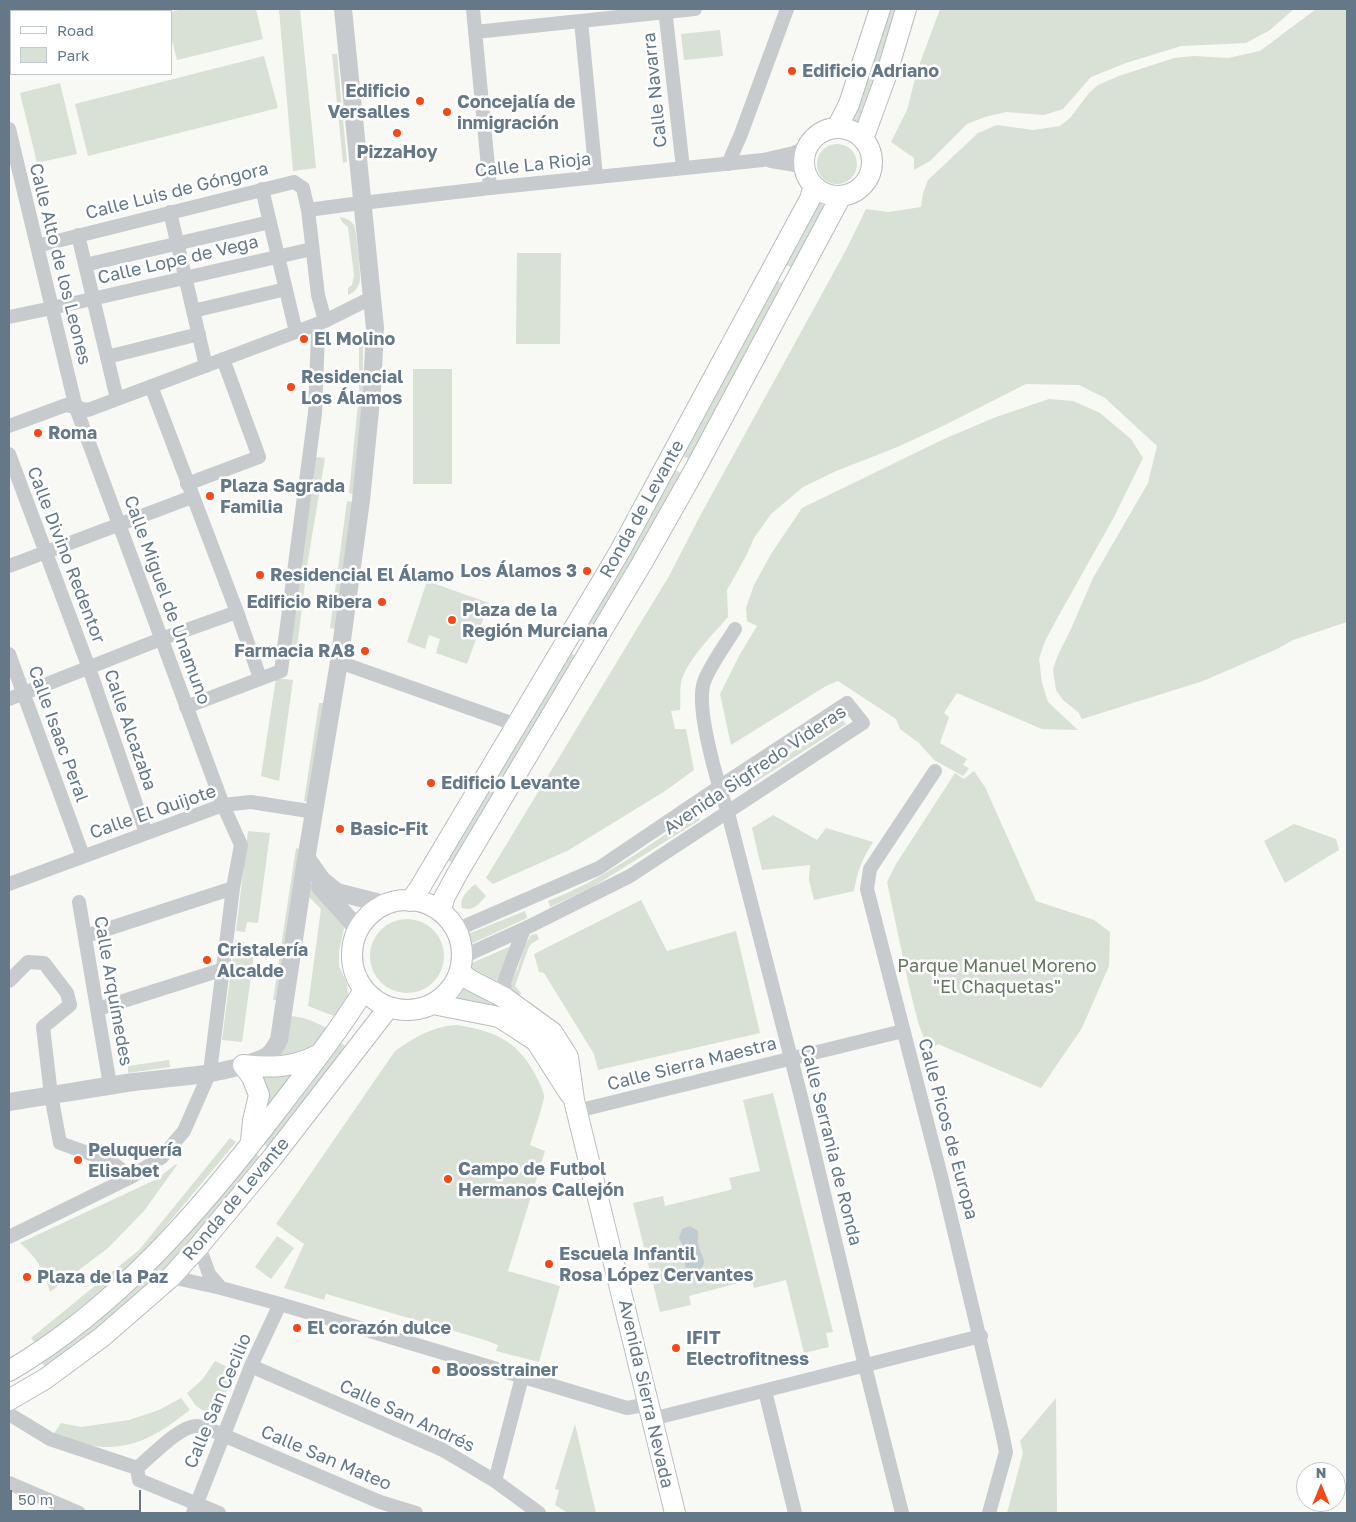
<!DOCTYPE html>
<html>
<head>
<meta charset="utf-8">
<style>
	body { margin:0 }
	#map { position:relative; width:1356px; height:1522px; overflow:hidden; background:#f8f8f4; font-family:"Golos Text",sans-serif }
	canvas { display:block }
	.frame { position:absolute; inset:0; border:10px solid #647888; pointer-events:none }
	.legend { position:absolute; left:10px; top:10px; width:162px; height:65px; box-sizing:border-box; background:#fff; border:1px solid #c1c9cf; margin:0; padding:6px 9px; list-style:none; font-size:15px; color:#647888 }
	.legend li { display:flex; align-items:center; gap:10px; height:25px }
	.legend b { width:25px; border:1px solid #c1c9cf }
	.north { position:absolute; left:1296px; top:1462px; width:50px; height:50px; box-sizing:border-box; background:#fff; border:1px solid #c1c9cf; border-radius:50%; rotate:0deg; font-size:14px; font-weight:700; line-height:20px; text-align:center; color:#647888 }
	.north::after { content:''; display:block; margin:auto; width:18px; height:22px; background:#f34919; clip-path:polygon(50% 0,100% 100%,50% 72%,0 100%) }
	.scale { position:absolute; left:10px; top:1490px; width:131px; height:22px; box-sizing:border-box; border:2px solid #647888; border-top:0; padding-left:6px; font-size:15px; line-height:18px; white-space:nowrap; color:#647888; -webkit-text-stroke:4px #fff; paint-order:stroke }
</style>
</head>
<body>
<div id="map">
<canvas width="1356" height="1522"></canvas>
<div class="frame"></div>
<ul class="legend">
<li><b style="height:6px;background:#fff"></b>Road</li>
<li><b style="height:14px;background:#d9e0d5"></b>Park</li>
</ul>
<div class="north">N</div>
<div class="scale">50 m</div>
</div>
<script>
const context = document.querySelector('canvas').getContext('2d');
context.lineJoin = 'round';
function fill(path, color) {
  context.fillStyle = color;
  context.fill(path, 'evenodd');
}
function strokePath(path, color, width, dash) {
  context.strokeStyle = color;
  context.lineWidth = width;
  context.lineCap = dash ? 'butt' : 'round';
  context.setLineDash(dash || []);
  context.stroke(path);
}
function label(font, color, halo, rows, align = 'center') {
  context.font = font + ' "Golos Text",sans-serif';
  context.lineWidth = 5;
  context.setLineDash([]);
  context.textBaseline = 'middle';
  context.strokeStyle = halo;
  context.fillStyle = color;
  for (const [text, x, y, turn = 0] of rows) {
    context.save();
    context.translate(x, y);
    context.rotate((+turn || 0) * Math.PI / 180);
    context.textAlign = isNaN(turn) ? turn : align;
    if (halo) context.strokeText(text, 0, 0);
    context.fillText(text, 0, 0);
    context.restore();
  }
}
const green = new Path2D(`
	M182,9H256L263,39L177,60L171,37V12Z
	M279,9H300L316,168L293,171Z
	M889,9H899L880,65L872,62Z
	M940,9H1294L1270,30L1246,43L1181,46L1126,63L1091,77L1063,109L1044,115L1006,112L985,117L967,124L930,161L914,170V158L891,142L907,110L917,71Z
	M1316,9H1347V622L1293,640L1277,649L1203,681L1082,719L1078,712L1063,700L1056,690L1053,669L1058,655L1071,629L1093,578L1148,483L1157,446L1105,398L1079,385L1026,384L943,426L895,448L836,471L803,487L771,514L754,538L746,556L727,590L728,617C713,634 690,657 682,679C679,688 681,701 680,710L671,711L675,729H686L694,770L665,791L569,850L493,884L486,878L669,576L700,516L846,250L866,209L889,212L921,207L923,193L928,180L978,133L997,125L1033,130L1060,126L1070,118L1089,93L1098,85L1119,76L1174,58L1194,56L1228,58L1260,51Z
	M720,30L723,56L684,60L681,34Z
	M332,54H337L347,162L343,163Z
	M264,56L278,108L88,156L75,104Z
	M867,77L874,80L857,125L849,122Z
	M60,83L77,154L37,163L20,93Z
	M817 164a20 20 0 1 1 40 0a20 20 0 1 1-40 0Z
	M818,203L825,206L792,268L785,264Z
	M340,217C346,218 350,220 354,225C356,229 361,275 360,280C359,287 354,293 348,295V288L352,285L354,275L348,227L342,222Z
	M517,253H561L560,344H516Z
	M776,280L784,284L689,459L681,455Z
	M359,337H363V394L353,494L349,493L359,394Z
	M413,369H452V484H413Z
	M1049,399L1073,401L1100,413L1131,439L1143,458L1114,517L1059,615L1045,641L1039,659L1042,683L1048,702L1078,730L1042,729L957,693L944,713L949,717L940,743L967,759L963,765L969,768L963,776L934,760L919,743L900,729L896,719L838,681L826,686L731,745L720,694L739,656L757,626L747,621L746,608L754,585L771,554L802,508L944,439L996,417Z
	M316,457L325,458L308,560L297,647L289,646Z
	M673,469L681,473L585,642L577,638Z
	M347,501L352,502L335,629L330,628Z
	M427,581L489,603L467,664L436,653L440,639L429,635L425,649L407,642Z
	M569,652L577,657L453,863L445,859Z
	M276,678L293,680L279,781L261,776Z
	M319,703H325L310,802L304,801Z
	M842,719L846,724L751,785L749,781Z
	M974,771L985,787L1036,901L1094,920L1110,932L1109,966L1082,1028L1041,1088L938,1044L933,1048L927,1047L918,1022L909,986L887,882L896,864L955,773L964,779Z
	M698,812L700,820L591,888L550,907L548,901C601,881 651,844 698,812Z
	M773,815L817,840L826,828L873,842C862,859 857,872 854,891L814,900L809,880L810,865L762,870L752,828Z
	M1294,824L1336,839L1339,850L1285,883L1264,841Z
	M248,831L270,833L258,923L247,922L245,932L236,931Z
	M296,848L301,850L280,1000H273Z
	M475,884L486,896C479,903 474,912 462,908C459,897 468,891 475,884Z
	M311,886L342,918L344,928L339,952V966L347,984L348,994L347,1001L334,1016L308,1006L321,909L308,896Z
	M641,900L667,951L736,931L760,1033L598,1070L594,1054L544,973L539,972L534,954Z
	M525,911L527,918L471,944L468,934Z
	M370 956a37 37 0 1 1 74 0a37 37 0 1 1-74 0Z
	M537,934L539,939L531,944L528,949L515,986L521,993L518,997L511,992V981L518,968L525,945L531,935Z
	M235,940L244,942L243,952L254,954L242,1042L222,1040Z
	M513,945L495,984L470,974L472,963Z
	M467,985L511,1007L506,1014L455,1002Z
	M288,1016C302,1016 314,1021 326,1028C307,1056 303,1053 272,1059Z
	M456,1025C492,1030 517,1040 535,1074C538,1080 543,1089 544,1096C544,1103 533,1135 530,1145L545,1151L508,1271L560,1286L539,1362L496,1351L498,1345L485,1340L326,1294L324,1300L284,1288L304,1244L276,1224L395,1051C415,1037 431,1027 456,1025Z
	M341,1043L347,1048L270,1149L262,1143Z
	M169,1060L170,1067L128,1073V1066Z
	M298,1069L261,1116L258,1070Z
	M773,1093L833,1332L826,1333L829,1347L804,1353L786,1280L754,1288L752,1280L746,1281L689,1296L691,1305L660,1312L633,1203L663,1196L665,1206L726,1191L732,1189L729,1178L760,1171L743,1100Z
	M230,1138L236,1142L137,1261L36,1344L31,1338L139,1250Z
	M254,1153L261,1158L203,1227L138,1297L46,1368L42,1363C81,1333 120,1304 154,1269C191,1233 222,1193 254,1153Z
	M176,1164L177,1165L144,1211L108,1248L50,1292C44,1270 37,1258 20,1243L157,1179Z
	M277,1236L294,1248L271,1279L255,1267Z
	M215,1361L236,1371L214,1417L196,1406L187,1393L202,1380Z
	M181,1398L190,1410C162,1431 140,1448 103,1447C87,1446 69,1439 53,1435L61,1423L81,1427L129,1420L159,1410Z
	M1056,1398L1057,1513H1007L1023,1453L1020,1441Z
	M575,1424L596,1513H568L555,1505L559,1490L555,1489Z`);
const water = new Path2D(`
	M690,1226L698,1231C698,1236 697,1242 699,1247C702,1258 709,1263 698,1272H692L685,1266V1250L679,1238L682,1229Z`);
const minor = new Path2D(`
	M473,9L490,188
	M665,9L683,168
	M581,21L596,177
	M475,32L695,9
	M9,129L76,408L223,805L241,845L233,888L210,1072L184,1131L162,1157L131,1177L9,1237
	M771,161L795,165L805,168
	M728,164L741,134L787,9
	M262,189L296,332
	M308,210L345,205L490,188L763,160L794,153L808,147
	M170,212L206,366
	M78,235L117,399
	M37,246L294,182L303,188L308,210L318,295L325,321
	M85,265L270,222
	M193,311L286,289
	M9,317L52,308L312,249
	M107,357L199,334
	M151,386L237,612L260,678
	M9,426L66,405L88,410L325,321L371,298
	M9,454L89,668L146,833
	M187,484L259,457L223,359
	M9,566L192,497
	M735,629C726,644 709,667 704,682C695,708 718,785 728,813L801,1097L865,1366L902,1513
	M9,654L83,856
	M339,662L517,725
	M9,699L161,639L237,612
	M186,707L281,671L315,413L318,333
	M935,771L870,869L867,889L941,1176L1002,1432L1006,1452L989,1513
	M9,884L223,805L251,802L315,812
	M79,902L110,1085
	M456,930L599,868L719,787L847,703L863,723L630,876L524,929L473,952L462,959
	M86,936L233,888
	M9,981L28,962L44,963L67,993L70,1005L43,1027L51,1095L60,1143L110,1161L131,1177
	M505,998L504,982L524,929
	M98,1009L224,969
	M577,1111L903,1031
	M199,1246L209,1274L221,1288
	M171,1277L221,1288L280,1304L627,1408L649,1404
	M251,1366L443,1450L495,1481L539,1513
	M765,1391L795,1513
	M9,1414L50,1439L137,1468C150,1458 180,1425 197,1426C205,1426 215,1432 223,1435L380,1502L416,1513
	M652,1419L981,1336
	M137,1468L139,1480L219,1513
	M495,1481L522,1377
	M9,1483L79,1513
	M193,1513L251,1366L280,1304`);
const tertiary = new Path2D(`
	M307,859L322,880L337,892L388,905
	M320,887L350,920L358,931
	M9,1102C50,1096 92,1088 134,1082C174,1077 220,1076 258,1060C270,1056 273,1051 279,1040L305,866L339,662L361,500L372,390L375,328L343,9`);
const secondary = new Path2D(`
	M837,128L849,104L880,9
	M804 162a34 34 0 1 1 68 0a34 34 0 1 1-68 0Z
	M863,139L886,76L906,9
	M352 955a55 55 0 1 1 110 0a55 55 0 1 1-110 0Z
	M410,901L419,889L620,551L810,199L814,186
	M441,912L444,898L457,874L642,563L694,471L841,196
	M460,972L470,980L505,998L552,1032L568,1057L574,1100L675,1513
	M433,1004L499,1017L510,1024L536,1041L570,1094
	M243,1065L252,1077L259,1095L253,1121L251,1142
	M243,1065C271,1068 292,1068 318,1055
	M9,1371C118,1307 202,1209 278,1109C308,1070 338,1032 364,990
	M9,1400L45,1379L102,1337L171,1277L199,1246L272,1158L389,1007`);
const markers = [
	[792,71,5,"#f34919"],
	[420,101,5,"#f34919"],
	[447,112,5,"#f34919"],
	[397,133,5,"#f34919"],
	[304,339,5,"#f34919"],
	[291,387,5,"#f34919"],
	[38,433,5,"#f34919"],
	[210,496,5,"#f34919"],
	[587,571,5,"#f34919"],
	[260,575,5,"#f34919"],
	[382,602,5,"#f34919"],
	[452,620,5,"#f34919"],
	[365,651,5,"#f34919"],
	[431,783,5,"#f34919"],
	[340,829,5,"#f34919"],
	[207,960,5,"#f34919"],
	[78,1160,5,"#f34919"],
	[448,1179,5,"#f34919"],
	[549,1264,5,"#f34919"],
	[27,1277,5,"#f34919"],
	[297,1328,5,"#f34919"],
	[676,1348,5,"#f34919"],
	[436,1370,5,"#f34919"]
];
const poiNames = [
	["Edificio Adriano",802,71],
	["Edificio",410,91,"right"],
	["Versalles",410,112,"right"],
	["Concejalía de",457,102],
	["inmigración",457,123],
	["PizzaHoy",397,152,"center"],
	["El Molino",314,339],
	["Residencial",301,377],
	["Los Álamos",301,398],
	["Roma",48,433],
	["Plaza Sagrada",220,486],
	["Familia",220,507],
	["Los Álamos 3",577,571,"right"],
	["Residencial El Álamo",270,575],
	["Edificio Ribera",372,602,"right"],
	["Plaza de la",462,610],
	["Región Murciana",462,631],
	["Farmacia RA8",355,651,"right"],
	["Edificio Levante",441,783],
	["Basic-Fit",350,829],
	["Cristalería",217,950],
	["Alcalde",217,971],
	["Peluquería",88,1150],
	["Elisabet",88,1171],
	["Campo de Futbol",458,1169],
	["Hermanos Callejón",458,1190],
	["Escuela Infantil",559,1254],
	["Rosa López Cervantes",559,1275],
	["Plaza de la Paz",37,1277],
	["El corazón dulce",307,1328],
	["IFIT",686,1338],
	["Electrofitness",686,1359],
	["Boosstrainer",446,1370]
];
const streetNames = [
	["Calle Navarra",655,90,-96],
	["Calle La Rioja",533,165,-6],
	["Calle Luis de Góngora",177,191,-14],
	["Calle Lope de Vega",178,260,-13],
	["Calle Alto de los Leones",60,264,76],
	["Ronda de Levante",642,509,-61],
	["Calle Divino Redentor",66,555,69],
	["Calle Miguel de Unamuno",167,600,70],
	["Calle Alcazaba",130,730,71],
	["Calle Isaac Peral",58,734,70],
	["Avenida Sigfredo Videras",755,770,-34],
	["Calle El Quijote",153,812,-19],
	["Calle Arquímedes",113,991,80],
	["Calle Sierra Maestra",692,1064,-14],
	["Calle Picos de Europa",948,1129,75],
	["Calle Serrania de Ronda",831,1145,76],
	["Ronda de Levante",236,1199,-50],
	["Avenida Sierra Nevada",646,1394,77],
	["Calle San Cecilio",218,1401,-67],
	["Calle San Andrés",407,1416,25],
	["Calle San Mateo",326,1458,23]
];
const parkNames = [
	["Parque Manuel Moreno",997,966],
	["\"El Chaquetas\"",997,987]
];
fill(green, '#d9e0d5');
fill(water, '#c0ccd1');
strokePath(secondary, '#b7bdc1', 22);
strokePath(minor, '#c7cbce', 14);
strokePath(tertiary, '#c7cbce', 18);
strokePath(secondary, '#fff', 20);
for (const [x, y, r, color] of markers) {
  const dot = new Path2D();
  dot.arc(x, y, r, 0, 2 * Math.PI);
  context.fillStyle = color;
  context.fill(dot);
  strokePath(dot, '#fff', 2);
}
label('bold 18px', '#647888', '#fff', poiNames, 'left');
label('18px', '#647888', '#fff', streetNames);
label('18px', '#65795f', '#fff', parkNames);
</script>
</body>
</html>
